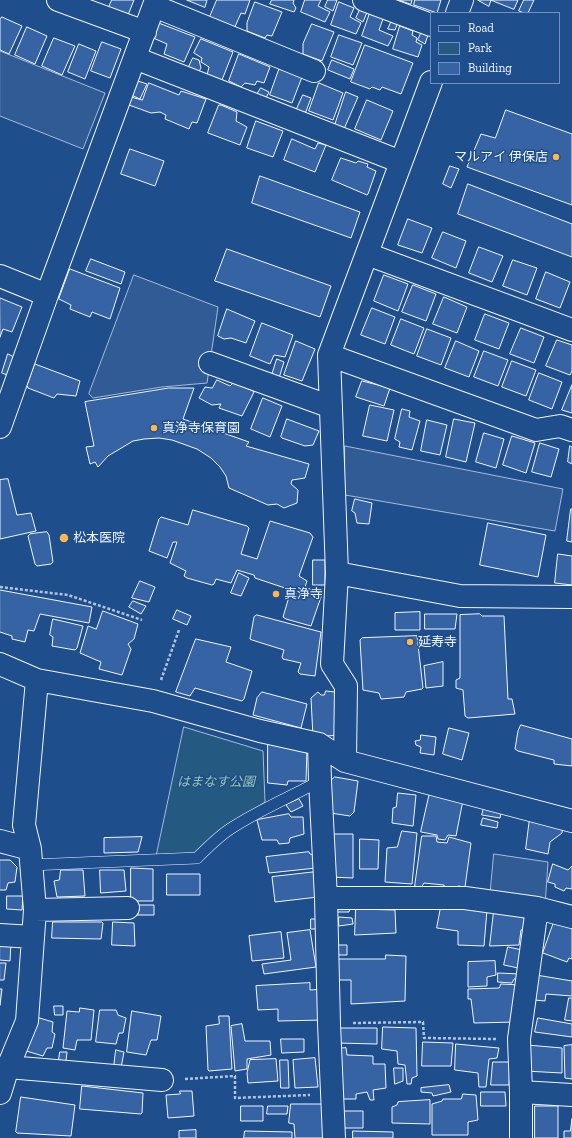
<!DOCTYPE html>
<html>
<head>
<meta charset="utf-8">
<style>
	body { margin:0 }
	#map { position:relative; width:572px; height:1138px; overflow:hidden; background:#1f4e8c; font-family:"Zilla Slab",serif }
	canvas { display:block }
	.legend { position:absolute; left:430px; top:12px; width:130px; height:72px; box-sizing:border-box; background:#1f4e8c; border:1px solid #7391ba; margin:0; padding:5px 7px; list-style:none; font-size:12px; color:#f2f6ff }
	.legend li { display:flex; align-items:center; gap:8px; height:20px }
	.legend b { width:20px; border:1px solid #7391ba }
</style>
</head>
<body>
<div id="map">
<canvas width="572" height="1138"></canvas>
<ul class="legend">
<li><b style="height:5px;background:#1f4e8c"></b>Road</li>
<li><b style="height:11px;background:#245a82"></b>Park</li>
<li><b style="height:11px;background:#3563a3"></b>Building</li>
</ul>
</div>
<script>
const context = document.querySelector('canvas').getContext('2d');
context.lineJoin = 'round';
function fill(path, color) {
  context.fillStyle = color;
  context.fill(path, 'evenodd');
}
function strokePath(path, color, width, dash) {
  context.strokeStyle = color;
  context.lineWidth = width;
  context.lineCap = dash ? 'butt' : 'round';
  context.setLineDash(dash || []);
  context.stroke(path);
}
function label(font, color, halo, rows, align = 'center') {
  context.font = font + ' "Zilla Slab","Noto Sans JP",serif';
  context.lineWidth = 3;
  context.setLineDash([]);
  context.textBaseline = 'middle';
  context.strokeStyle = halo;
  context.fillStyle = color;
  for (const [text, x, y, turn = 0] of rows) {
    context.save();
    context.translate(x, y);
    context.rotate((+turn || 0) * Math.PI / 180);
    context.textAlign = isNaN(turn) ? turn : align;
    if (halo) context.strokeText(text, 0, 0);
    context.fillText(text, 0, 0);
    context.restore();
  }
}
const green = new Path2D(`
	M184,727L263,751L265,802L222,831L192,856L156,858Z`);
const parking = new Path2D(`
	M0,51L105,93L83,149L0,116Z
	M134,275L218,307L207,383L162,387L93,398L89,394Z
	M345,446L563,489L555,531L345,495Z
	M494,854L548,862L545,906L490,898Z`);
const building = new Path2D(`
	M112,0H134L126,20L107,12Z
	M187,0H207L205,7Z
	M217,0H250L245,14L241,13L234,29L209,19Z
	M272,0H294L293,3L296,8L294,12L270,4Z
	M305,0H321L318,6L330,12L325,22L301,12Z
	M328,0H337L333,11L325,7Z
	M399,0H412L411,4Z
	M415,0H441L437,13L414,5Z
	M478,0H491L489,6Z
	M491,0H518L514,9Z
	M524,0H534L528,13H524L519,11Z
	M255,2L282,12L272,36L267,35L265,38L247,31V23Z
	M339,2L354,8L350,17L361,23L356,34L331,25Z
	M361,8L368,10L363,22L356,18Z
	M370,13L383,19L379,30L393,36L388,46L362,36Z
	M2,17L22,26L9,54L0,50V20Z
	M392,20L398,22L395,30L388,29Z
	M156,22L195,37L184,62L164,54L167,44L151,37Z
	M312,24L334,32L322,61L303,54V44Z
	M400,26L413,31L412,35L417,38L416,42L422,45L418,57L393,49Z
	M27,27L47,36L35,64L15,55Z
	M422,31L428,35L425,44L418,40Z
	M339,35L362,43L353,65L331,57Z
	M54,38L75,46L62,75L42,66Z
	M201,39L233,52L222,80L207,75L209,67L201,62L202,58L194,53Z
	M102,42L121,49L110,78L91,71Z
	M79,44L96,51L85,79L68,72Z
	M365,45L413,63L401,94L382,87L380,90L372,87L370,89L351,82Z
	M239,54L270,67L264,83L257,81L255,85L245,83L241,87L229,81Z
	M193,58L199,60L201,68L198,73L188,69Z
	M332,60L354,69L350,79L328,70Z
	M280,67L302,77L292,103L270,95Z
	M132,79L147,84L140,99L127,93Z
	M149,83L179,95L181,91L206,99L197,123L192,122L189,129L165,119L166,115L160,112L151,113L129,105L131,97L142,100Z
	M319,83L343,93L333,120L309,111Z
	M261,88L269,92L265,100L256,96Z
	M346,92L358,97L344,129L335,125Z
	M303,95L311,98L305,114L296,111Z
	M367,100L393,111L381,140L355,129Z
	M219,105H221L237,112L236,121L247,127L240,145L208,133Z
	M506,110L572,134V205L467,167L481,134L495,138Z
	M256,121L283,131L273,157L247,148Z
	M292,139L315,149L318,143L326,145L315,172L284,160Z
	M130,149L164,161L155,186L121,174Z
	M341,158L356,163L358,161L368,164L367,167L376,171L368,194L367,195L332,180Z
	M450,166L459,169L451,188L443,184Z
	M260,176L360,212L351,238L252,203Z
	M468,184L572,224V257L458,214Z
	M408,219L432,228L422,253L398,245Z
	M443,232L466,241L456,268L432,258Z
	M479,247L503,256L492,282L469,273Z
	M227,249L331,286L320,317L215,281Z
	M91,259L125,272L121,284L86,271Z
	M513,260L537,268L527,295L503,286Z
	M70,269L120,288L110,319L92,312L90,317L70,309L71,305L59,299Z
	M546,272L570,282L560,308L536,299Z
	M384,275L408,284L398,311L374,301Z
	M413,285L436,294L426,321L402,312Z
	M444,297L467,307L457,333L433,324Z
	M0,298L22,307L12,332L3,329L0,337Z
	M372,308L395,317L385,344L361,335Z
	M227,309L255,321L246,343L231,338L224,339L218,336Z
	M485,314L509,323L499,349L475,340Z
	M401,319L424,328L414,354L391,345Z
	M262,323L293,335L285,357L274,355L270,364L250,356Z
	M521,328L544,337L534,363L510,354Z
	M427,329L451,338L441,365L417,356Z
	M557,340L572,345V371L570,375L546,366Z
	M296,341L315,349L302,381L284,375Z
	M456,341L479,351L469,377L445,368Z
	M484,351L508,360L498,386L474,377Z
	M8,354L14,357L7,375L2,373Z
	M277,359L284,362L279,378L272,375Z
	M512,361L536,370L526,396L502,387Z
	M35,364L80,381L76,396L57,394L54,398L28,388L27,386Z
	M539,373L562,382L552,409L529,400Z
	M217,380L230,386L234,382L253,391L254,392L242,416L219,408L221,404L212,405L199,398L205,387L212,388Z
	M362,381L390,388L384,406L356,397Z
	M572,385V413L562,410Z
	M169,388H194L183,419L249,442L246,446L309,464L305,478L292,480L291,484L298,490L297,503L284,508L277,504L268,505L229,488L226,476L220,467L211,458L197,449L172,440L159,438L144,439L133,441L108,456L98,467L95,462L90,464L86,447L94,446L85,402Z
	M263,398L282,406L270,437L251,429Z
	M370,405L394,410L387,441L363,436Z
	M402,409L410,411L409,417L420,421L412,450L399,447L400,442L395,439Z
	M287,419L319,431L313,445L305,446L282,438L281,437Z
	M454,419L475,423L466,462L446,457Z
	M427,420L447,425L440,455L421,451Z
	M484,433L504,439L496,468L476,462Z
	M512,436L535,443L526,473L503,465Z
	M540,443L559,449L551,477L532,472Z
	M570,446L572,447V464L568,462Z
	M8,479L17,515L31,513L36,531L0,539V480Z
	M355,499L372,503L369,524L357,523L355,513L352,511Z
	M571,509H572V542L567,541Z
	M193,510L247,526L249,528L241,554L257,559L270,521L310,533L313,537L299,576L307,581L305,587L322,594L311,626L286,619L283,617L291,590L255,578L254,575L237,570L231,583L216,579L214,584L212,585L187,578L184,576L186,571L170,563L177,542H173L167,558L149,551L159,519L161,517L188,525L192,512Z
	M488,523L546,535L538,577L480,565Z
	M47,532L49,535L53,562L51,564L37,566L35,564L28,536L30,534Z
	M558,554L572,556V585L555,583Z
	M313,560H325V585H313Z
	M239,573L249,578L241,596L231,593Z
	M140,581L155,587L149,602L132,598Z
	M0,590L92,607L89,623L40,614L34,631L28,630L25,642L12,639V636L0,632Z
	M133,601L146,606L141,614L129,607Z
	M177,610L191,616L187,625L173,619Z
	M103,611L138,624L134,639L128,644L131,649L122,675L99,669L101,662L80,653L88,626L96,629Z
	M420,612V630H395V613Z
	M425,614H457L455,629H425Z
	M480,614L482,616H504L508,699H512L515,714L468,718L465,716L463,690L456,688V680L460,678V615Z
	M257,615L321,632L315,676L300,674L298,672L301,663L283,659L282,657L284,650L252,640L250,639L254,617Z
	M53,619L83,626L77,648L75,650L52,646L53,637L50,635Z
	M417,636L423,688L422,689L406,692L404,697L381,699L379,693L363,690L360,640L362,638Z
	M196,639L231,647L226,662L252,671L244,699L242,701L195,688L190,696L176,692Z
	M443,662V686L426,688L424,666Z
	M326,691L335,692L340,735L313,737L311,698L318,692L321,695H324Z
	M262,692L307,704L301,728L253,715L257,698Z
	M521,725L572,739V766L554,764V760L518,751L515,749L518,731Z
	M449,728L469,733L462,760L443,754Z
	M421,735L436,737L434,755L420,753L421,747L416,745L415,741L420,740Z
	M268,736L307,748L306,781H288L287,785L268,783Z
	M335,777L358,781L354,812L350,816L324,812L326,785Z
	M430,792L463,800L456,836L448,835L445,840L438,839L437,835L421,832Z
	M398,793L416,795L413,826L392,823L393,808L396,807Z
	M299,799L303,806L291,812L286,805Z
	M485,804L502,808L500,818L482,815Z
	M289,814L291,817H303L304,834L290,838L289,843L279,844L277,840H262L257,820Z
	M483,818L498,822L497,828L481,825Z
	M530,818L563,824L562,833L550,842L548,854L526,849Z
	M402,831L417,833L412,884L385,882L387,848L397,847Z
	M332,834H353V878L331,877Z
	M422,836H436L437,842L447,843L449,837L471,843L465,887L458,886L456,891L445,890L444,885L424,883L421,888L415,886Z
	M142,837L138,852L104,853V838Z
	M360,839L379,840L378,869H360Z
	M309,852L310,854L316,856V868L269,873L266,857Z
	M0,860H10L17,867L15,882L8,883L6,890H0Z
	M553,864L568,870L572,866V889L566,888L564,891L555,887V884L548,882Z
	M131,868L153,869V901H131Z
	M61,870H83L85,896L57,897L54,881L59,880Z
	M100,870H124L126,891L101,893Z
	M316,872L318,897L275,902L272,877Z
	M167,874H200V895H167Z
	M7,896H23L22,910L7,909Z
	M338,904L350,906L349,912H338Z
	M137,905H154V915H137Z
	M441,907L487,910L484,946L458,945V931L437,928Z
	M356,909L395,910L396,933L355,935Z
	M494,911L531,914L529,929L521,930L519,945L490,946Z
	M339,917L352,918L353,924L339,926Z
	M311,919H320V929H311Z
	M53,922H102L103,923L101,939L52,938Z
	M113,922L134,923L135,946L112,945Z
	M554,922L572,928V959L569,958L567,962L543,953Z
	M310,930L316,967L264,974L262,964L291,960L287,933Z
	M281,932L284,958L252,961L249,936Z
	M0,942L11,943L10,961L0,960Z
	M338,945H347V955H338Z
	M508,947L527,951L523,969L504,965Z
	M386,955L406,956L405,1001L351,1004V980H338V959H385Z
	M495,961L496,975L487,977V986L468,987V962Z
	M0,963H6L4,980H0Z
	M498,973L521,974V979H514L512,983L498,982Z
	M536,975L572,981V996L546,994L545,1001L534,1000Z
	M310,983V990L324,989V1020L278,1021V1009L258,1010L256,986Z
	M501,984L521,985L516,1022L474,1023L471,999H468V989L499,988Z
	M0,989H2L0,1005Z
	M569,998H572V1021L565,1020Z
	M54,1006H63V1015H55Z
	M80,1008L94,1010L91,1040H77L75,1050L63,1048L67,1011L79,1012Z
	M100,1010H116L118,1015L126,1018L123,1033H119L116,1044L96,1042Z
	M132,1011L161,1016L157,1040H151L146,1055L127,1052Z
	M219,1016H229L232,1069L209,1071L208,1070L206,1026L219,1024Z
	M36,1017L53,1022L52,1032L55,1034L52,1048H47L43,1056L23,1050Z
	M538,1018L572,1024V1037L535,1032Z
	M242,1024L245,1041H270L271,1055L247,1059V1069L235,1071L231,1026Z
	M383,1027L416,1028L417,1076L412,1078L411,1084H407L405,1065L398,1064L397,1051L382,1049Z
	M337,1028H377V1044L337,1043Z
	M281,1039H304V1052L282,1053Z
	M423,1042L453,1043L451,1066H422Z
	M456,1044L499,1048L497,1058L489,1059L486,1087H479L478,1073L455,1070Z
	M527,1045L562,1048V1073L525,1071Z
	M572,1045V1079L565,1078L564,1046Z
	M346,1048L347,1055L373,1056V1064H385L386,1088L373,1090L374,1100H370L367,1092L356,1094V1099H338L336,1049Z
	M116,1050L124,1052L121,1068L114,1067Z
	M60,1052H67L66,1061L59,1060Z
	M315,1058L318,1087L295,1088L293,1060Z
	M276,1059L278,1081L248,1083L247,1073L250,1060Z
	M280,1060H288L289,1088H281Z
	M493,1062H510L509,1085H491Z
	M394,1068H403V1081L395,1084Z
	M449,1085L451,1092L433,1096L432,1093L421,1092V1088Z
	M82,1086L143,1093L142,1113L141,1114L80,1109Z
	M180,1091H192L194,1116L168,1118L166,1095L180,1094Z
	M481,1092H505L506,1106H481Z
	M463,1094L476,1095L478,1120L468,1122V1135H432V1104L442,1101L443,1099H461Z
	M21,1097L75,1105L71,1136L17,1133L16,1132Z
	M430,1100V1124L392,1123V1107L397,1105L398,1102Z
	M291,1104H325L326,1138H295L294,1124L289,1123Z
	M241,1106H263V1121H241Z
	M268,1106H288L287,1114H267Z
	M535,1106H558V1138H535Z
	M339,1111H363V1128H339Z
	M572,1119V1138H564V1131H570Z
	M196,1130V1138H179V1131Z
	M245,1131L292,1132V1138H244Z
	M353,1131L393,1132V1138H353Z`);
const path = new Path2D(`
	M0,587L68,595L142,620
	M161,680L179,630
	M353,1023L423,1022L424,1038L497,1039
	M185,1079L235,1076V1098L310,1095`);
const lane = new Path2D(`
	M31,865L197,858C207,848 218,837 230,829C257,811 290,797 320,781`);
const street = new Path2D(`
	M58,0L145,32
	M364,0L431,25
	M154,6L314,71
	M457,13L462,0
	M135,58L401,162
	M367,254L572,330
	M0,276L47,295L156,0
	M329,355L536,430L560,426L572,430
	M210,363L331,407
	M0,427L47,295
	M337,573L460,596L572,597
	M0,664L37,680L153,701L260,731L319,744L345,761L572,821
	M319,744L320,781L326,898L329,1024L334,1138
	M345,761L346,686L332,664L337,573L329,355L431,82
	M0,841L30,849
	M326,898H465L537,908L572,917
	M35,910L128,908
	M0,935L33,937
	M8,1067L162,1080
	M521,1092L572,1095
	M0,1093L8,1067L27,1021L35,910L30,849L24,825L37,680
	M521,1138V1092L519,1039L537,908`);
const markers = [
	[556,157,4,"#ffb74d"],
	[154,428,4,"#ffb74d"],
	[64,538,5,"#ffb74d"],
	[276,594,4,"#ffb74d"],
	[410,642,4,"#ffb74d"]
];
const poiNames = [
	["マルアイ 伊保店",548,157,"right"],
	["真浄寺保育園",162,428],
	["松本医院",73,538],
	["真浄寺",284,594],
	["延寿寺",418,642]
];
const parkNames = [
	["はまなす公園",216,782]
];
fill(green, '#245a82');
strokePath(green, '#a8bbd7', 1);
fill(parking, '#305b95');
strokePath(parking, '#a8bbd7', 1);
fill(building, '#3563a3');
strokePath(building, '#f2f6ff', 1);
strokePath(lane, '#f2f6ff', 12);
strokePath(street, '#f2f6ff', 24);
strokePath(path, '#b3c4dc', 2.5, [3, 2]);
strokePath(lane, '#1f4e8c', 11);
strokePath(street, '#1f4e8c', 22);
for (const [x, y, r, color] of markers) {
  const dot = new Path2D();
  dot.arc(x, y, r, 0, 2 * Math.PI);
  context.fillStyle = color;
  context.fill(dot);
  strokePath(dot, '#1f4e8c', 1.5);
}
label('13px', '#f2f6ff', '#1f4e8c', poiNames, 'left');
label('italic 13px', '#97c8a6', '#1f4e8c', parkNames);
</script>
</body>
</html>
